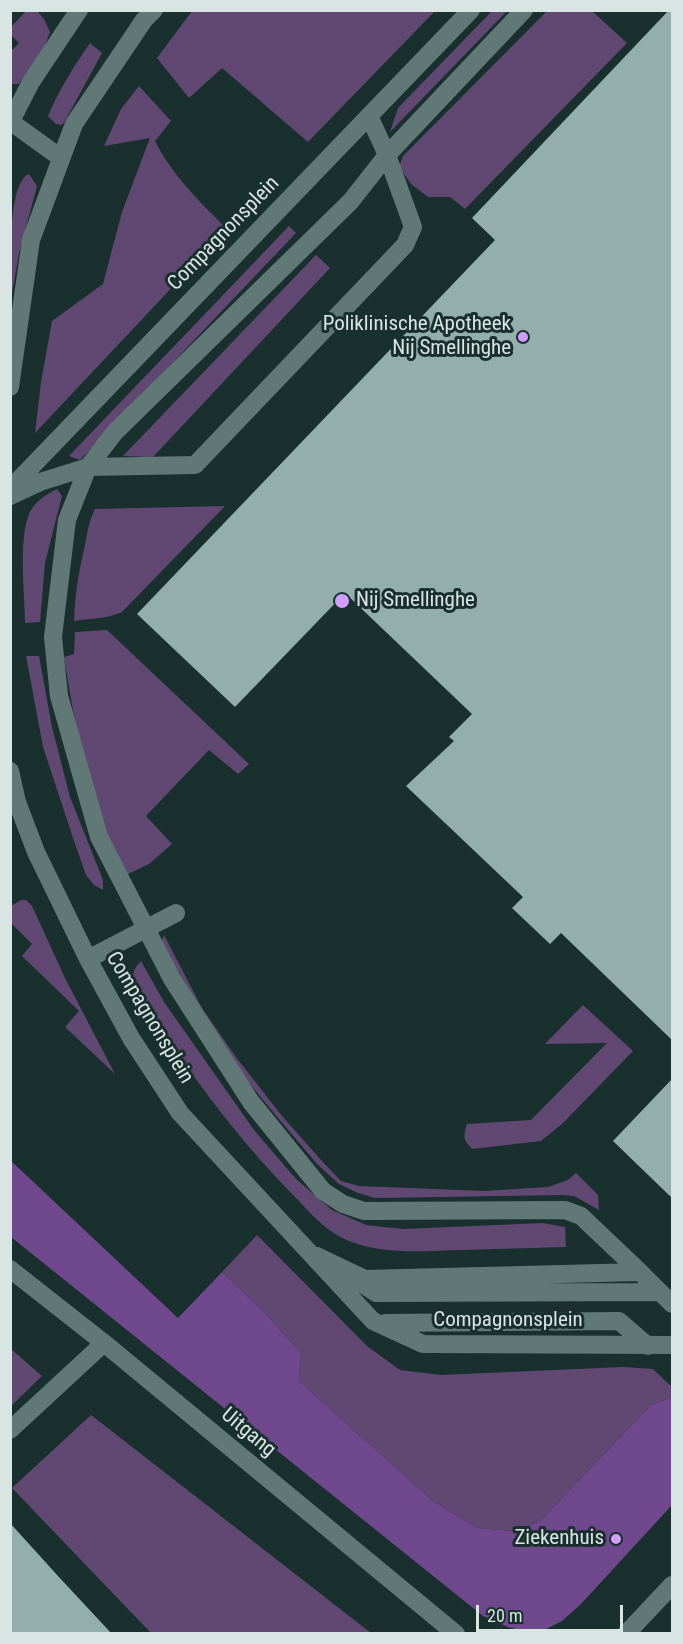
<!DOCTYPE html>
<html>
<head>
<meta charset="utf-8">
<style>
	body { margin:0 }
	#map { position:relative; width:683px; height:1644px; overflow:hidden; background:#1a302e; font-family:"Roboto Condensed",sans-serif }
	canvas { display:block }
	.frame { position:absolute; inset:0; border:12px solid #d8e5e3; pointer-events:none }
	.scale { position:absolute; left:476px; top:1605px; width:147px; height:27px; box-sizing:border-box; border:3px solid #d8e5e3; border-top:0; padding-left:8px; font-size:18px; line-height:21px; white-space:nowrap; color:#d8e5e3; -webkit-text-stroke:4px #1a302e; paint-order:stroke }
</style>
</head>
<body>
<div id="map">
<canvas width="683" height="1644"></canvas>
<div class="frame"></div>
<div class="scale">20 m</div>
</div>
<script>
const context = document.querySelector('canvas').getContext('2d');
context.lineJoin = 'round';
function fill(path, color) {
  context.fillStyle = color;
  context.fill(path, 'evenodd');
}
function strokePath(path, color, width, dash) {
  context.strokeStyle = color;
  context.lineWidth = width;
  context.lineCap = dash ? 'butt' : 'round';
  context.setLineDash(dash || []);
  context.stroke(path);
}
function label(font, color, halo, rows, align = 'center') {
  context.font = font + ' "Roboto Condensed",sans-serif';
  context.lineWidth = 6;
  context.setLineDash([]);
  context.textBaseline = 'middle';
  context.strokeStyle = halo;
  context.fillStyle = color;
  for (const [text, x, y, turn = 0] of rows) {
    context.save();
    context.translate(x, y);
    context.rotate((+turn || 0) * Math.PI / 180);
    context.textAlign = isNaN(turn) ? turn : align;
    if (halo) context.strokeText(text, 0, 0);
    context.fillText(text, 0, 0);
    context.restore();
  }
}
const green = new Path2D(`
	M26,11H37L44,19L50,32L45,46L19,84H11L10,52L19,43L11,35V27Z
	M192,11V10L435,11L308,142L222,68L189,98L157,58Z
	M492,11H507L390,132L398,108Z
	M547,11H592L627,43L465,209L450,197H428L411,184L399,167L403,156Z
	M90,43L102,53L65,121L62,125L56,124L48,116C59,90 74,66 90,43Z
	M139,86L171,121L155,141C172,175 200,202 227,229L35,433L41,382L52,321L103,284L122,212L150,138L104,146L121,109Z
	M29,174L37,186L19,253L11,299C11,275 6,183 29,174Z
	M289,226L296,233L80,460L69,456Z
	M316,255L330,268L153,457L123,456Z
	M57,489L62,496L45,563L40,622L25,623C25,593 18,542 29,514C34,502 45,495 57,489Z
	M225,506L122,612C107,619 91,618 74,621C75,596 78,574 84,550C87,535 88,523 95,509Z
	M107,630L249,764L238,774L209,750L146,816L172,844L149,864L126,875C89,809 76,731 64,657L74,654L75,632Z
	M26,656H39L52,727L70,797L103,880V890L94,885L86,875L74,841L43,747Z
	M21,900H26L32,906L65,978L115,1074L65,1027L79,1011L22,956L32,944L10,922L11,906Z
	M164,935L202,1008L235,1056L282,1116L321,1160L341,1181L359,1186L484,1191L548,1187L568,1180L576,1173L598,1195L599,1210L574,1196L562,1195L375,1198L358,1193L339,1184L318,1165L278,1118L231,1061L161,943Z
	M141,961L164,1002L254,1130L296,1179L332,1210L366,1225L403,1229L543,1223L565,1227L566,1247C531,1248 496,1249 461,1250C423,1251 385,1255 349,1241C328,1233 312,1215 297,1199C247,1149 205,1094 166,1036C156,1022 134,993 133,977C133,970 137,965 141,961Z
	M583,1005L633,1051L563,1123L541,1141L472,1149C463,1140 463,1136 467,1124L531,1120L607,1043L545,1044Z
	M257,1235L367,1346L400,1370L441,1375L623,1367L653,1369L672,1387V1397L651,1405L540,1521L514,1531L478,1528L434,1502L299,1381L301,1353L264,1312L222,1272Z
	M11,1349L42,1376L11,1406Z
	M91,1415L371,1633H372H151L12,1488Z`);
const forest = new Path2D(`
	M10,1160L178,1318L222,1272L264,1312L301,1353L299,1381L434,1502L478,1528L514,1531L540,1521L651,1405L672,1397V1505L581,1604L562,1621L546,1629L527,1632L508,1627L483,1616L11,1237Z`);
const building = new Path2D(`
	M669,10H672V1040L561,933L550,944L512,908L523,897L406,786L454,741L449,737L472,714L345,593L235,707L137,614L495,240L472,218Z
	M672,1079V1198L613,1141Z
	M10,1523L58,1576L112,1634H10Z`);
const minor = new Path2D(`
	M524,10L387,155L351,201L115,432L88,467L67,520L53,637L59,696L99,837L172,979L251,1102L323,1191L343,1204L364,1211L565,1210L581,1216L640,1272
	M11,122L61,158
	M10,123L31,82L79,10
	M10,387L31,240L74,124L144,20L154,10
	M10,489L471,10
	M10,496L40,482L88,467L195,465L405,245L413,227L387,155L369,116
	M10,771L17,802L36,852L88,959L131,1038L180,1113L373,1321L423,1344L672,1345
	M88,959L176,913
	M317,1256L365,1279L640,1272L672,1304
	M10,1269L104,1343L456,1634
	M352,1277L376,1293L660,1292
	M385,1323L619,1321L648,1346
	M10,1430L104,1343
	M626,1634L672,1585`);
const markers = [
	[523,337,6,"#d29dfd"],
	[342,601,8,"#d29dfd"],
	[616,1539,6,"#d29dfd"]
];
const streetNames = [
	["Compagnonsplein",224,234,-46],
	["Compagnonsplein",149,1018,59],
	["Compagnonsplein",508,1321],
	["Uitgang",248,1433,40]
];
const poiNames = [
	["Poliklinische Apotheek",511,325],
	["Nij Smellinghe",511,349],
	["Nij Smellinghe",356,601,"left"],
	["Ziekenhuis",604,1539]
];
fill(green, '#604873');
fill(forest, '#6f488d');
fill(building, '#94aeab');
strokePath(minor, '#617976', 18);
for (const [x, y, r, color] of markers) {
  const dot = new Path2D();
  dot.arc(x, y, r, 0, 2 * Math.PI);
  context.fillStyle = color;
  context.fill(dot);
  strokePath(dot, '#1a302e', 2);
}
label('21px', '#d8e5e3', '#1a302e', streetNames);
label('21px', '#d8e5e3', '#1a302e', poiNames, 'right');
</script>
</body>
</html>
